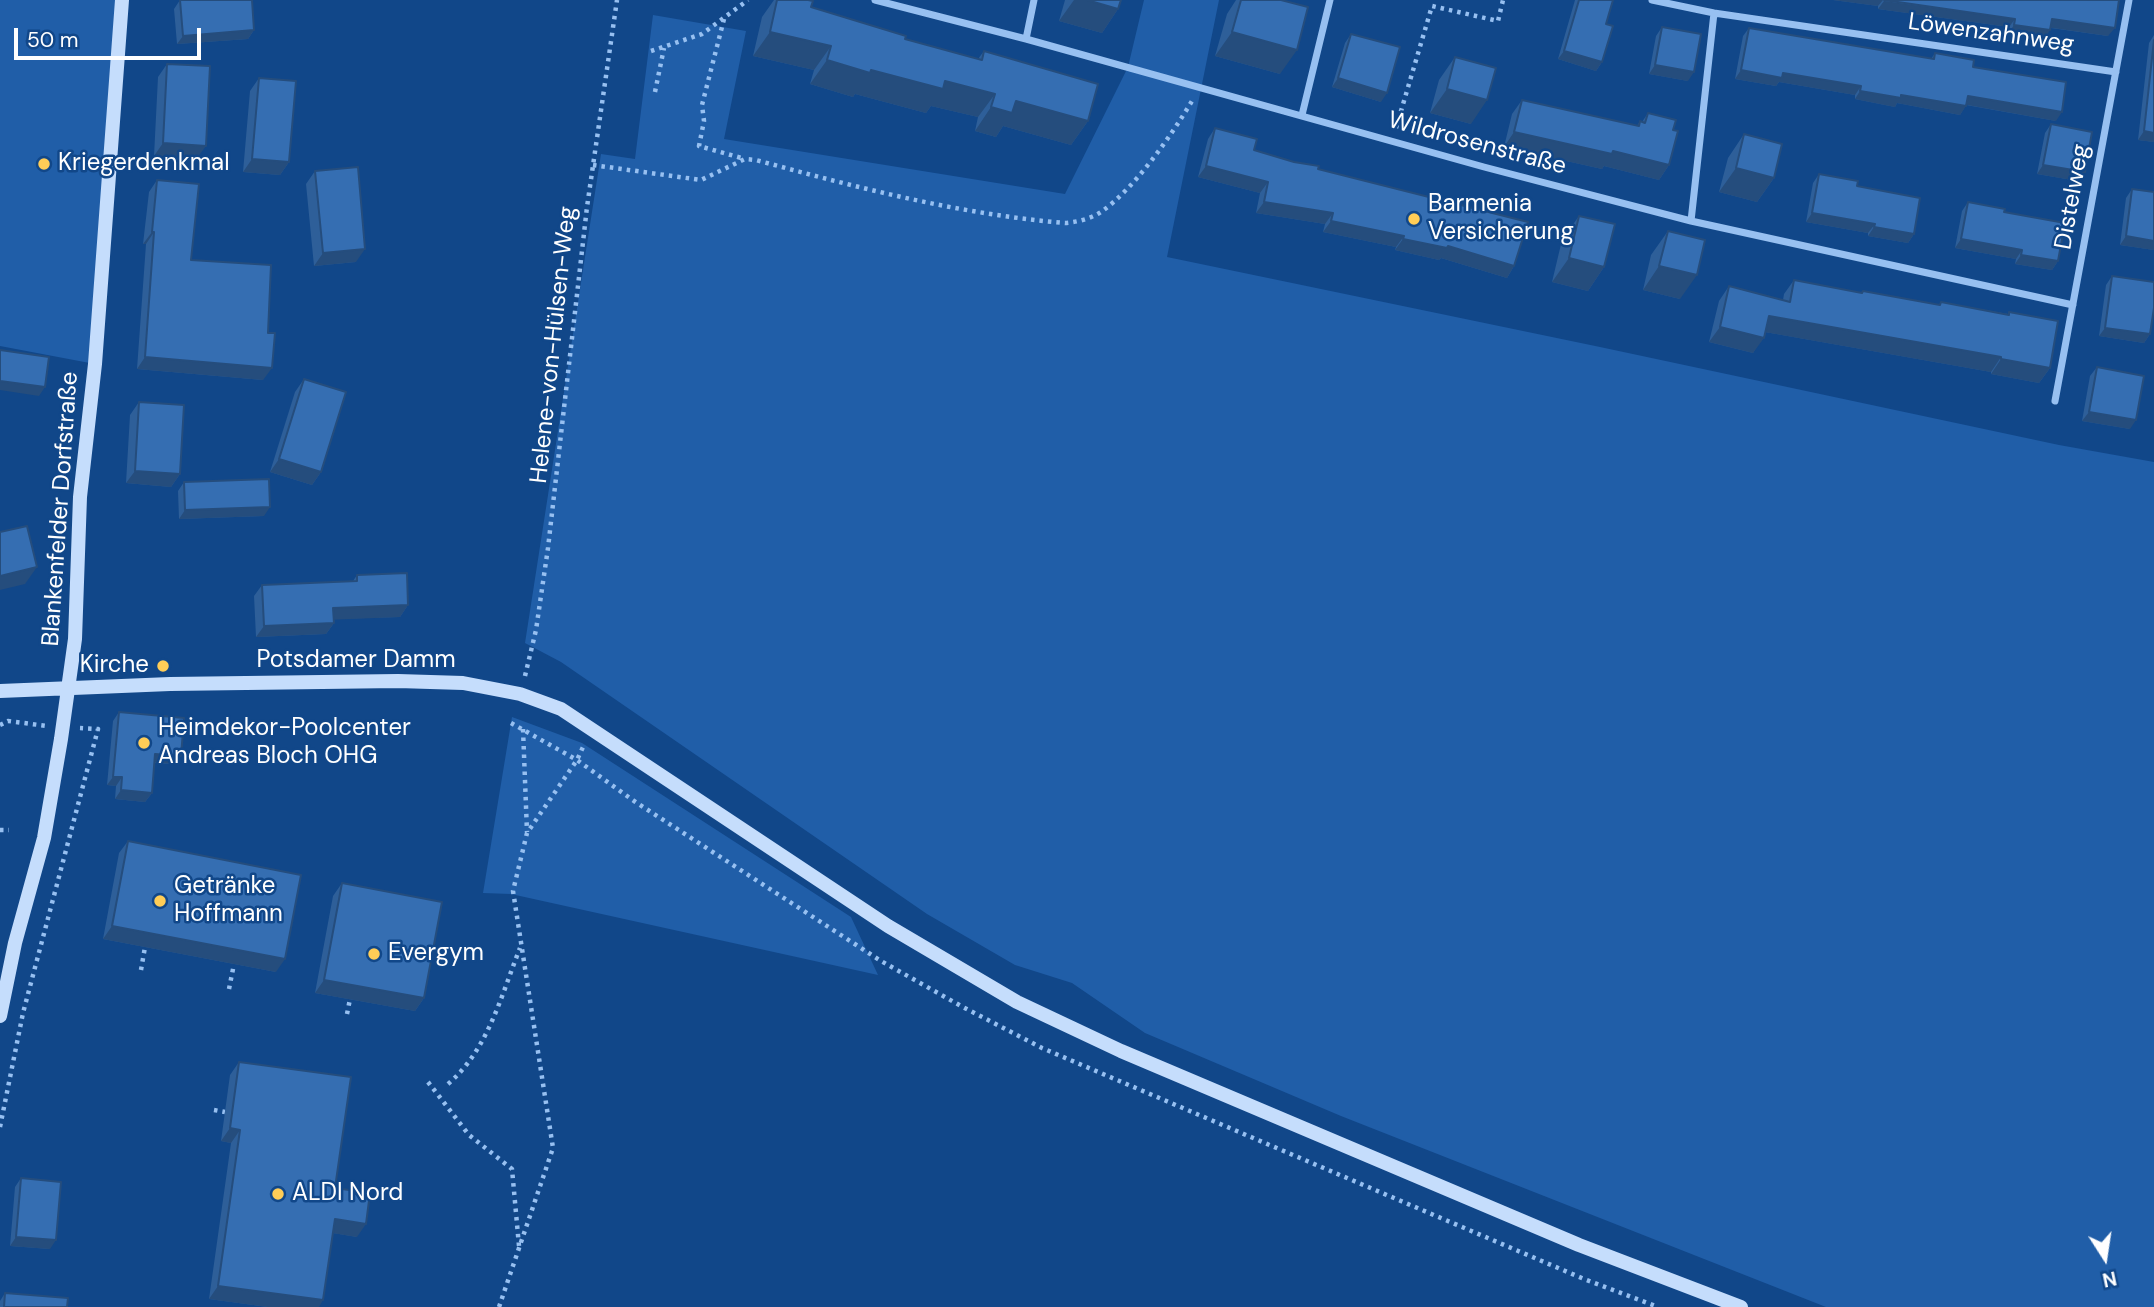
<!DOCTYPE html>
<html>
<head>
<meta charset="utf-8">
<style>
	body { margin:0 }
	#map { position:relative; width:2154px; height:1307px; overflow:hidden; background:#114789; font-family:"DM Sans",sans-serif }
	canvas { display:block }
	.north { position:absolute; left:2070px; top:1223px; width:70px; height:70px; -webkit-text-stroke:5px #114789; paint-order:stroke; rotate:168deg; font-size:19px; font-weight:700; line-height:28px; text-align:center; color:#fff }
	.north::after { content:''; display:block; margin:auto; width:24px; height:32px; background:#fff; clip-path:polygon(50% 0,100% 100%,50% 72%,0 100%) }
	.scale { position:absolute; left:14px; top:28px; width:187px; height:32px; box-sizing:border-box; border:4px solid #fff; border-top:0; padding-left:9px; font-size:21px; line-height:24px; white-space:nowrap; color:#fff; -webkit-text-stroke:5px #114789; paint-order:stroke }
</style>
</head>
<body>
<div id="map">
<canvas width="2154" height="1307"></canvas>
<div class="north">N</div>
<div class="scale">50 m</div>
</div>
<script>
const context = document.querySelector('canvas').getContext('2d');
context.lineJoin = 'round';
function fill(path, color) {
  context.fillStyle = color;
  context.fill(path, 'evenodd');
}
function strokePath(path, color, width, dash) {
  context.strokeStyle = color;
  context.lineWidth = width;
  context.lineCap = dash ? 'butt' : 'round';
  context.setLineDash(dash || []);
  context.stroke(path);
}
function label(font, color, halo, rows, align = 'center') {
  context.font = font + ' "DM Sans",sans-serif';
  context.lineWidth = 5;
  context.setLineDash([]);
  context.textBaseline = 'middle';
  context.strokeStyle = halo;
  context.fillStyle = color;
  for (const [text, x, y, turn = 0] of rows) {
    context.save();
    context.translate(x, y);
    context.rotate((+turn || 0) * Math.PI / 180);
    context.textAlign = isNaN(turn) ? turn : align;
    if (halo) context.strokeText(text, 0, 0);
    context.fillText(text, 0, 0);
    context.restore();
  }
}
const green = new Path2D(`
	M0,0H122L95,364L0,346Z
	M1144,0H1219L1167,257L1600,347L2059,445L2154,462V1307H1826L1341,1116L1145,1033L1072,983L1015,965L927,914L561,662L525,643L601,154L635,159L653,15L746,31L724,139L1065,194L1128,67Z
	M512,717L582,743L851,917L878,975L511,894L483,893Z`);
const path = new Path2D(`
	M724,19L702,105L704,121L699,146L745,159
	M651,51L702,34L748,0
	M655,92L664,48
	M1396,128L1432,6L1498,21L1503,0
	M593,165L701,180L745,159L756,160C859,188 958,214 1065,223C1077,222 1090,219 1101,212C1135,188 1171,136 1192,101
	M525,676L536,630L548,548L587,207L617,0
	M511,723L577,760L634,801L881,961L961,1006L1042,1048L1584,1279L1658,1307
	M0,725L8,721L47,726
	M523,729L527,832
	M0,830H9
	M141,970L145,947
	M229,989L234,964
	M347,1014L350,999
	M428,1082L469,1135L512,1169L519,1246
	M448,1084C488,1050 501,996 520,948
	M214,1110L225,1112
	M0,1127L23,1013L98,729L80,728
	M499,1307L553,1148L513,891L527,833L577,760L583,747`);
const minor = new Path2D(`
	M875,0L1026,39L1484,167L1691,221L2073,305
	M1652,0L1714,13L2116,72
	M1026,39L1034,0
	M1302,115L1330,0
	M1691,221L1714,13
	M2055,401L2129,0`);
const secondary = new Path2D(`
	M0,691L170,684L398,681L463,683L520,694L561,709L888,926L1017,1002L1121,1051L1579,1245L1741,1307
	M0,1016L15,943L44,838L61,739L75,639L80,497L95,364L122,0`);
const wall = new Path2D(`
	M180,0L254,30L248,39L177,44L174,9Z
	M774,0H808L811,7L905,39L978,59L984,51L1088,121L1071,145L1003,126L996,137L975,131L978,117L931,106L926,113L855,94L853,97L810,84L814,70L753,56L762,17Z
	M1065,0H1121L1118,9L1102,33L1059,21Z
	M1236,0H1281L1280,74L1215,56L1227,14Z
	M1575,0H1613L1606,24L1602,62L1596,71L1558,59Z
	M1833,0H2119L2108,36L2051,28L2044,39L2008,34L2009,27L1878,9V6Z
	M1662,27L1688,81L1649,74L1656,36Z
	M1749,28L1931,59L1935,53L2056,121L1966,105L1960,115L1897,103L1895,107L1855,99V95L1779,82L1776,86L1735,79L1743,36Z
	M1351,34L1381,102L1332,87L1345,43Z
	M2154,35V142L2138,140L2149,43Z
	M1455,57L1471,124L1430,113L1439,80Z
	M167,64L197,158L154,156L158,77Z
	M259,78L289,162L280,175L243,172L250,91Z
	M1522,100L1637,126L1640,121L1642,122L1648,113L1673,130L1669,165L1659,180L1604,166L1602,169L1504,147L1512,114Z
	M2051,124L2078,181L2037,174L2045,133Z
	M1215,128L1254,150L1318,169L1514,266L1507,278L1441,258L1439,260L1395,250L1396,247L1323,232L1325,224L1256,213L1260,193L1198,177L1208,139Z
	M1744,134L1774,178L1757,202L1719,192L1728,158Z
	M315,171L356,262L314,266L306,184Z
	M1819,174L1857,186L1914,234L1908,243L1868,236V233L1806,222L1813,183Z
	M157,180L191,260L268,333L263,380L137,369L146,244H143L149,192Z
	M2132,189L2154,250L2120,245L2126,198Z
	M1968,202L2004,212L2058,261L2052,270L2015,264L2016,259L1955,248L1962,211Z
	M1579,216L1604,267L1588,291L1552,282L1562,240Z
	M1668,231L1680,299L1643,290L1651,255Z
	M2112,276L2150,334L2144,343L2099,336L2106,285Z
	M1794,280L1861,293L1863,291L1939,305L1941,302L2008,314L2009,312L2050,368L2039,383L1991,374V372L1765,332L1753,353L1709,342L1719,301L1729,286L1783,300L1784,294Z
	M2097,367L2130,429L2082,421L2090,376Z
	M304,379L321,472L312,485L270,472L295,392Z
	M139,402L180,474L171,487L126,483L130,415Z
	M184,482L264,516L179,519L178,491Z
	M357,575L408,605L400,617L333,619L334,623L326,634L256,637L254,596L262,585L353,581Z
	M119,712L175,764L154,763L152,793L145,802L115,799L116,786L107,785L113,721Z
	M128,841L276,972L103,939L119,853Z
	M342,883L424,998L415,1011L315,993L333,896Z
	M239,1062L335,1188L357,1237L333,1233L319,1307H268L209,1299L231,1143L221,1141L230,1075Z
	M21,1178L50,1249L10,1246L15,1187Z
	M5,1293L67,1307H0V1301Z`);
const shadedWall = new Path2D(`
	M1074,0H1087L1118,9L1102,33L1059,21Z
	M1833,0H1883L1878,6Z
	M1884,1L2015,19L2009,27L1878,9Z
	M2052,19L2115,28L2108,36L2046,27Z
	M2014,25L2050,30L2044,39L2008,34Z
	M254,30L248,39L177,44L183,36Z
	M770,32L831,46L814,70L753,56Z
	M1232,32L1297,50L1280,74L1215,56Z
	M1564,51L1602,62L1596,71L1558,59Z
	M827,60L871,70L945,81L995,94L978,117L931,106L926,113L855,94L853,97L810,84Z
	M1655,65L1694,72L1688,81L1649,74Z
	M1741,70L1783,73L1861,86L1855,95L1779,82L1776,86L1735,79Z
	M1338,78L1387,93L1381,102L1332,87Z
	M1447,89L1487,100L1471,124L1430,113Z
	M1860,91L1901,95L1966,106L1960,115L1897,103L1895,107L1855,99Z
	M1968,96L2062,112L2056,121L1962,104Z
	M1016,101L1088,121L1071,145L1003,126L996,137L975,131L991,107Z
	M2144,131L2154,133V142L2138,140Z
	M1514,132L1613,151L1669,165L1659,180L1604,166L1602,169L1504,147Z
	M163,143L206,146L197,158L154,156Z
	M252,159L289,162L280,175L243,172Z
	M2043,165L2085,172L2078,181L2037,174Z
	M1206,166L1268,182L1260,193L1198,177Z
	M1736,168L1774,178L1757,202L1719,192Z
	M1264,202L1333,213L1325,224L1256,213Z
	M1812,213L1875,224L1868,233L1806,222Z
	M1331,221L1404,236L1396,247L1323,232Z
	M1874,227L1914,234L1908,243L1868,236Z
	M152,232H154L146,244H143Z
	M2126,236L2154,241V250L2120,245Z
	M1403,239L1448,246L1514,266L1507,278L1441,258L1439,260L1395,250Z
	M1961,239L2022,250L2016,259L1955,248Z
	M365,249L356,262L314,266L323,253Z
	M2021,255L2058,261L2052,270L2015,264Z
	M1569,258L1604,267L1588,291L1552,282Z
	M1659,266L1697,275L1680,299L1643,290Z
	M1769,316L2001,357L1991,372L1759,331Z
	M1720,327L1764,338L1753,353L1709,342Z
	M2105,328L2150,334L2144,343L2099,336Z
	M145,357L272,368L263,380L137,369Z
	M2001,359L2050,368L2039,383L1991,374Z
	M0,381L45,387L39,396L0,390Z
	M2089,412L2136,420L2130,429L2082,421Z
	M279,459L321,472L312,485L270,472Z
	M135,471L180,474L171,487L126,483Z
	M270,507L264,516L179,519L185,510Z
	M37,567L25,584L0,590V576Z
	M408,605L400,617L325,620L333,608Z
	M334,623L326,634L256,637L264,626Z
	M155,754L181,756L175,764L149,762Z
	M113,777H122L116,786L107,785Z
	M121,790L152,793L145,802L115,799Z
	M112,926L285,959L276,972L103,939Z
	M324,980L424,998L415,1011L315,993Z
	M230,1128L240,1130L231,1143L221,1141Z
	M335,1219L366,1224L357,1237L326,1232Z
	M16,1237L56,1240L50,1249L10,1246Z
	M218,1286L323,1300L319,1307H268L209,1299Z`);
const building = new Path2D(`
	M180,0H252L254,30L183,36Z
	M777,0H808L813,1L811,7L906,36L905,39L982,60L984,51L1098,84L1088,121L1016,101L1012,113L991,107L995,94L945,81L943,89L871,70L870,73L827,60L831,46L770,32Z
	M1087,0H1121L1118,9Z
	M1241,0H1281L1308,7L1297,50L1232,32Z
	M1579,0H1613L1606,24L1613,26L1602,62L1564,51Z
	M1884,0H2119L2115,28L2052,19L2050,30L2014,25L2015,19Z
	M1662,27L1701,34L1694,72L1655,65Z
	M1749,28L1934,59L1935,53L1974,60L1973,67L2066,82L2062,112L1968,96L1966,106L1901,95V98L1860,91L1861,86L1783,73L1782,78L1741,70Z
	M1351,34L1400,47L1387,93L1338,78Z
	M2154,40V133L2144,131Z
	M1455,57L1496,68L1487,100L1447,89Z
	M167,64L210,66L206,146L163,143Z
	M259,78L296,81L289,162L252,159Z
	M1522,100L1639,126L1640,121L1645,123L1648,113L1676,120L1673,130L1678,131L1669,165L1613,151L1612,154L1514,132Z
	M2051,124L2092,132L2085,172L2043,165Z
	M1215,128L1257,139L1254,150L1294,162L1319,166L1318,169L1528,222L1514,266L1448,246L1447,248L1403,239L1404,236L1331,221L1333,213L1264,202L1268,182L1206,166Z
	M1744,134L1782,144L1774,178L1736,168Z
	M358,167L365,249L323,253L315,171Z
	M1819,174L1858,181L1857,186L1920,198L1914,234L1874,227L1875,224L1812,213Z
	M157,180L199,184L191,260L271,265L268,333H275L272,368L145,357L154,232H152Z
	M2132,189L2154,192V241L2126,236Z
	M1968,202L2005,209L2004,212L2065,223L2058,261L2021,255L2022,250L1961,239Z
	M1579,216L1615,224L1604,267L1569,258Z
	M1668,231L1705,240L1697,275L1659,266Z
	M2112,276L2154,282V308L2150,334L2105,328Z
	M1794,280L1862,293L1863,291L1940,305L1941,302L2009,315V312L2058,321L2050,368L2001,359V357L1769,316L1764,338L1720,327L1729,286L1790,302Z
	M0,350L49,357L45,387L0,381Z
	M2097,367L2144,376L2136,420L2089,412Z
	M304,379L346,392L321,472L279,459Z
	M139,402L184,405L180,474L135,471Z
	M269,479L270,507L185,510L184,482Z
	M27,526L37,567L0,576V532Z
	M407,573L408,605L333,608L334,623L264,626L262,585L357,581V575Z
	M119,712L184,718L181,756L155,754L152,793L121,790L122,777H113Z
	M128,841L301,875L285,959L112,926Z
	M342,883L442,902L424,998L324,980Z
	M239,1062L351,1077L335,1188L370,1193L366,1224L335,1219L323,1300L218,1286L240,1130L230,1128Z
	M21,1178L61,1182L56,1240L16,1237Z
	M5,1293L68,1298L67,1307H4Z`);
const markers = [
	[44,164,7,"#ffcd57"],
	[1414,219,7,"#ffcd57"],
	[163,666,7,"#ffcd57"],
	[144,743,7,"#ffcd57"],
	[160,901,7,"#ffcd57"],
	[374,954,7,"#ffcd57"],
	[278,1194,7,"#ffcd57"]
];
const streetNames = [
	["Löwenzahnweg",1991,34,8],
	["Wildrosenstraße",1477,144,15],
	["Distelweg",2073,197,-80],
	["Helene-von-Hülsen-Weg",554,345,-84],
	["Blankenfelder Dorfstraße",61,509,-86],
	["Potsdamer Damm",356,661]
];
const poiNames = [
	["Kriegerdenkmal",58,164],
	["Barmenia",1428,205],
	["Versicherung",1428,233],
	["Kirche",149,666,"right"],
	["Heimdekor-Poolcenter",158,729],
	["Andreas Bloch OHG",158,757],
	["Getränke",174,887],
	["Hoffmann",174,915],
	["Evergym",388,954],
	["ALDI Nord",292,1194]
];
fill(green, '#205ea8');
strokePath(path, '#97c0f1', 4.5, [3.5, 5]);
strokePath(minor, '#97c0f1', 7);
strokePath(secondary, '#c5ddfc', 14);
fill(wall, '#2e5f99');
fill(shadedWall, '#254d7d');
fill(building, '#356eb2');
strokePath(building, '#254d7d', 2);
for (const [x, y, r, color] of markers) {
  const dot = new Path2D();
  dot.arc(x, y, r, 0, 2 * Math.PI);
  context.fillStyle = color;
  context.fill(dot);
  strokePath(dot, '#114789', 2.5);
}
label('24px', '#fff', '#114789', streetNames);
label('24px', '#fff', '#114789', poiNames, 'left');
</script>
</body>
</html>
